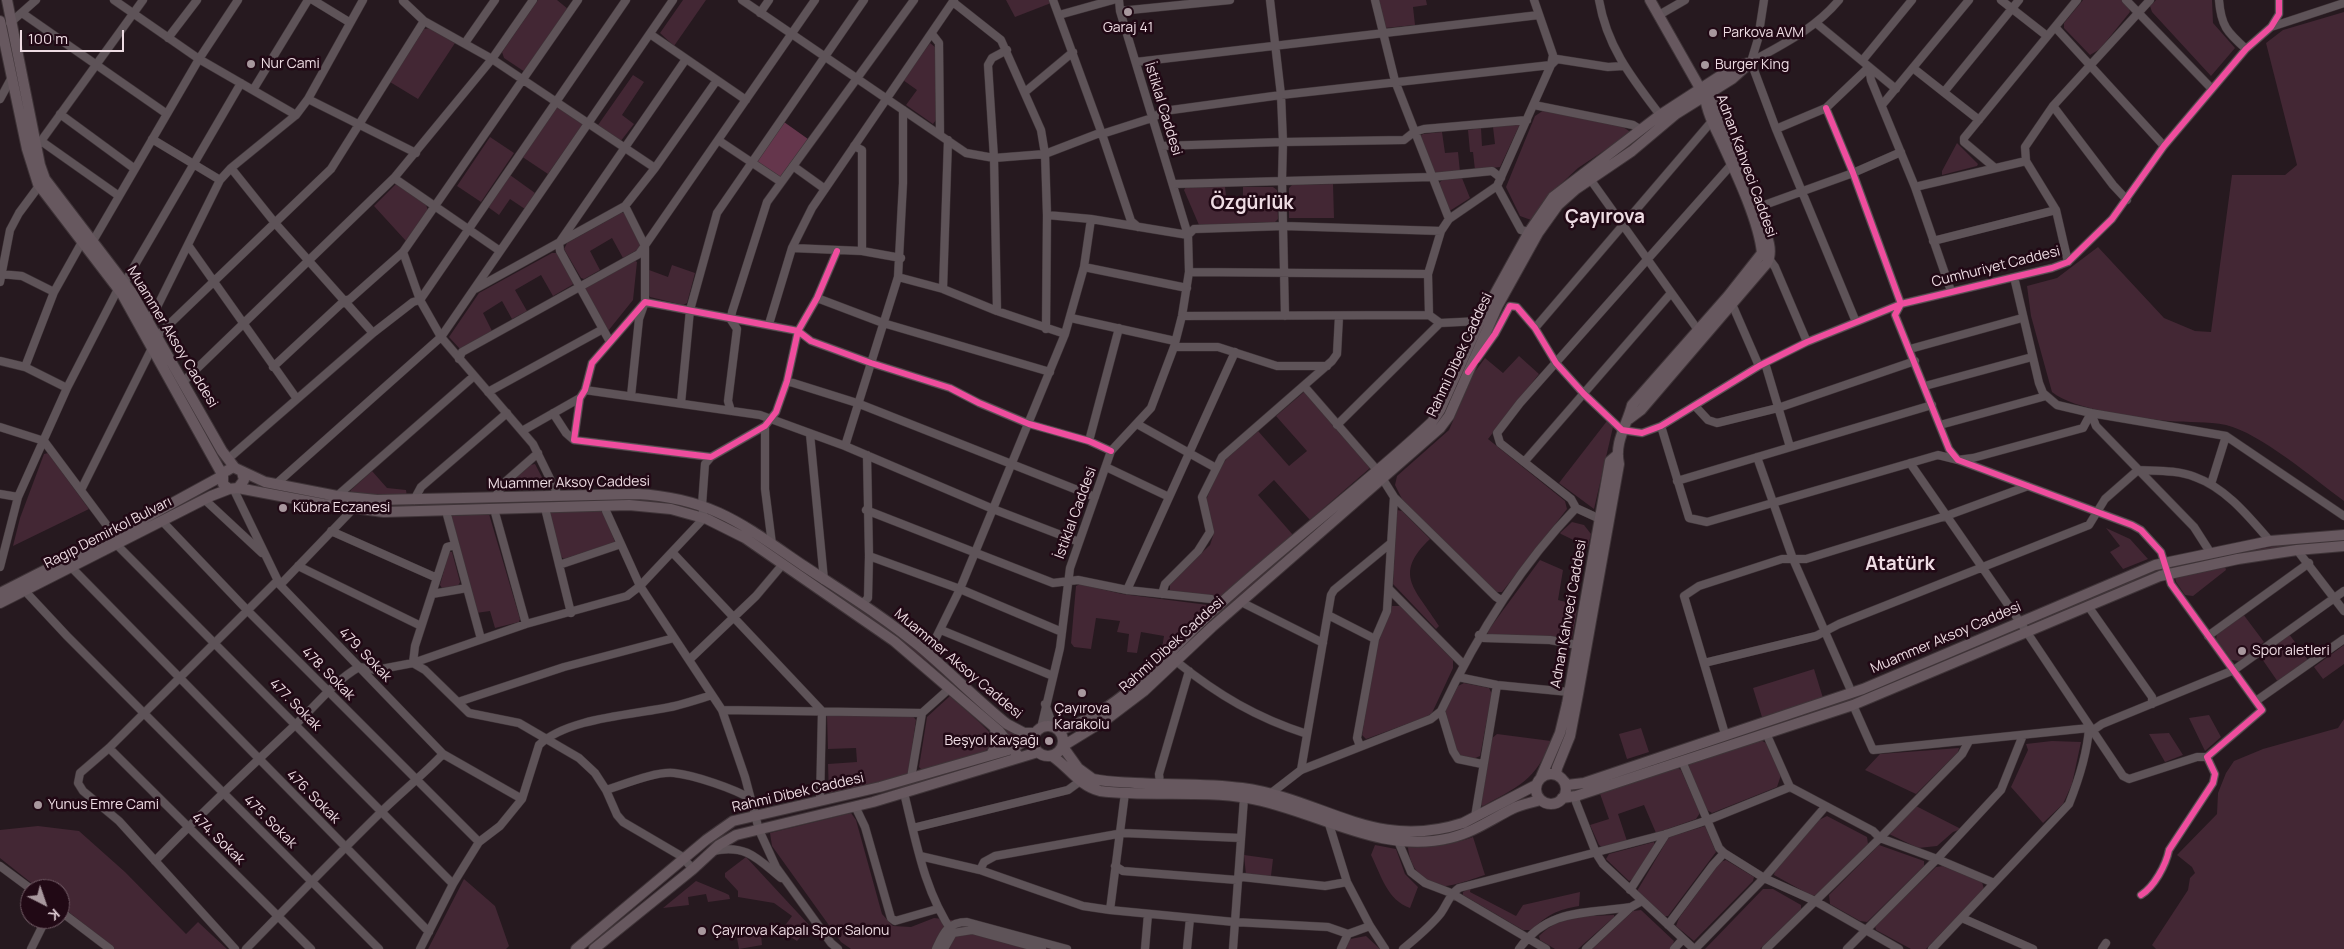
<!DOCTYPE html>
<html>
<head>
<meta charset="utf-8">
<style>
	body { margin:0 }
	#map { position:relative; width:2344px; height:949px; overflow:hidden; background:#26191f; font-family:Manrope,sans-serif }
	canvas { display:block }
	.north { position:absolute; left:20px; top:879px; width:50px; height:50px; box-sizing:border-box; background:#210915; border:1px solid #735d67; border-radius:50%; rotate:139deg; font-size:14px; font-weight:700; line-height:20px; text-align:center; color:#eedce3 }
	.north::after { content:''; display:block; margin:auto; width:18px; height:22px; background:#a8989e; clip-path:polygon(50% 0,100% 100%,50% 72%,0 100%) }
	.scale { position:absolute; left:20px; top:30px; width:104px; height:22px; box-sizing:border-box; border:2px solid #eedce3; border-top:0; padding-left:6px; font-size:15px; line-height:18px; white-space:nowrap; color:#eedce3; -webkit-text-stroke:4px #210915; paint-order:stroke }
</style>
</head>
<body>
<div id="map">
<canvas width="2344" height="949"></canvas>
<div class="north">K</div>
<div class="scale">100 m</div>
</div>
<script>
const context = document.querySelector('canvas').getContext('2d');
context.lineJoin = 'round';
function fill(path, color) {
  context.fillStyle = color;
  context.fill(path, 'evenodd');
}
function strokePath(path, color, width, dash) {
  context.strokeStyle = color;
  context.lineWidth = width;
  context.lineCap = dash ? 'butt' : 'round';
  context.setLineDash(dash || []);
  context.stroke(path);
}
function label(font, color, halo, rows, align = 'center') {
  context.font = font + ' Manrope,sans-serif';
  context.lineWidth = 5;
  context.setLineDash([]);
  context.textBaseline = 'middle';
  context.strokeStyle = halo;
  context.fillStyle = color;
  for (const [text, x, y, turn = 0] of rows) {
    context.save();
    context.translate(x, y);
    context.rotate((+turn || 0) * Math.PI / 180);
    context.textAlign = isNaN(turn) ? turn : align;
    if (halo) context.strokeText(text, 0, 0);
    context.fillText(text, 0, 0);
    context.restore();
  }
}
const green = new Path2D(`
	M538,0H557L568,9L525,72L504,58L502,52Z
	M683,0H706L674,46L660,33Z
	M1006,0H1050L1051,3L1015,17Z
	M1378,0H1426L1427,5L1413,7L1415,25L1385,28Z
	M2083,0H2122L2128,5L2130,12L2100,49L2090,55L2064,28V23Z
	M2156,0H2212L2213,23L2235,48L2211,76L2152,12L2150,6Z
	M2344,12V501C2314,479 2260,433 2226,425C2208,421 2187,423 2169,421C2140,418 2073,410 2052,392L2031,316L2027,286L2057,278L2098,247L2164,318L2195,331L2211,332L2232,175H2285L2297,165L2266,43L2283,30Z
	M430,28L455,43L418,99L390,82L424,29Z
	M930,43L935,47L936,120L933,124L906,105L917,90L903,80Z
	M633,75L644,82L622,115L634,124L620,142L598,128V125Z
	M559,107L583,124L548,174L521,156L555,109Z
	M1544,110L1623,127L1629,131V134L1578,168L1548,196L1531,220L1520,216L1506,187L1535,116Z
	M1520,124L1500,167L1475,170L1473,152H1470L1468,130L1481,128L1482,146L1495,144L1493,127Z
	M1442,132L1445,153L1458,152L1460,172L1436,174L1434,171L1419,137L1423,134Z
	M490,137L514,153L481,202L457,186Z
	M1957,143L1978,164L1977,166L1942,175V171Z
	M510,175L535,193L525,209L510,199L499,215L488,207Z
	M1462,178L1470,198L1448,212L1437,185L1442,180Z
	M396,184L426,204L428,211L406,241L374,206Z
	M1333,184L1334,218H1289V188L1292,185Z
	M1186,187H1225L1227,204H1243V187H1273L1277,190L1278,219L1275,222L1199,225L1184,190Z
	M621,213H626L641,245L637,250L623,258L612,238L590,251L600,270L584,279L581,278L564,249L567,243Z
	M552,253H557L574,283L572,285L553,296L541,275L515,290L527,311L512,319L502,301L483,313L492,331L460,349L449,337L479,293Z
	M634,260L637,262L633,300L608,331L606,330L585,290L587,286Z
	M672,265L695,273L687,303L683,305L650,297L647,292L649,270L668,277Z
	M1519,356L1539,374L1488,439L1565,501L1567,509L1502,592H1495L1402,499L1395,485L1397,476L1449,430L1474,373L1485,358L1503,373Z
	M1304,392L1370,468L1310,520L1274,480L1258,495L1293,535L1221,597L1170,591V583L1210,545L1214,533L1206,500L1218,471L1227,458L1258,431L1289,466L1307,451L1276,416Z
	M1607,421L1613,427L1594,509L1559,483Z
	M48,453L89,509L13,546L20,518L44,454Z
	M535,464L546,485L545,489H506V486L530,465Z
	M372,471L387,488L406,490L407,497L350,494L351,490Z
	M1374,481L1140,689L1138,686C1215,615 1292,545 1374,481Z
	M629,498L655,500L697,508L696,511L673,505L413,507L412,504Z
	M600,510L604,514L615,542L564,559L560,556L549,512Z
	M1397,510L1402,511L1430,539C1392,575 1416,589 1439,626L1436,629L1393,584Z
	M489,514L520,619L519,622L495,628L490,611L476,613L450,520L452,516Z
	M717,515L735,524L903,639L1004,727L1020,737L1012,741C930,648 819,586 716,518Z
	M1572,522L1584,525L1591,534L1588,547L1561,534L1560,533Z
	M2106,528L2130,539L2148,559L2123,569L2110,552L2120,546Z
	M2344,539V542L2250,553L2174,568V564C2231,553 2285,543 2344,539Z
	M449,552H452L460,582L458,586L442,588L440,585Z
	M1540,560L1563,570L1558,600L1574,604L1577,611L1572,638L1568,640L1489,635L1487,632Z
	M2225,566L2226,570L2193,596L2185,595L2176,582L2175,577Z
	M1080,584L1122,594L1208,605L1209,608L1161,654L1164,636L1141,632L1137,653L1127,652L1129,634L1117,632L1120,621L1096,618L1091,649L1074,647L1071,643L1076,586Z
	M1392,606H1400L1453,660V668L1432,713L1426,717L1366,739L1362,735L1376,648Z
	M2243,614L2264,642L2240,661L2231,660L2216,640L2217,633Z
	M2015,629L2016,632L1858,698L1569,794V789L1848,700Z
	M2289,634L2308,660L2278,682L2260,656Z
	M2344,645V664L2323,679L2314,667Z
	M1814,669L1823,698L1762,717L1753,688Z
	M1464,683L1489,688L1492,694L1480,756L1473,759L1461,756L1456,750L1445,710L1458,686Z
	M950,696C958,704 987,727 991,735C994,742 989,748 984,752L922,770L919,767L927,717Z
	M912,715L916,720L908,776L829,794L828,764L857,762L856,748L828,749L827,716Z
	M2209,715L2221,737L2205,751L2189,718Z
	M2344,719V949H2156L2152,945L2188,890L2190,878L2195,873L2192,867L2177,855L2217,814L2218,793L2226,773L2234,761L2263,749L2338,728Z
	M1641,728L1649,752L1627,759L1619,734Z
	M2169,733L2183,755L2165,762L2149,734Z
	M1497,734L1551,741C1536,780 1518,787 1483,806L1480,805L1491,739Z
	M1759,739L1766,743L1781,775L1777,787L1712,813L1707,810L1688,767L1690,762Z
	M2052,741L2081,742L2072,784L2063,804L2043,823L2011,787L2028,750L2026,744Z
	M1959,748L1958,752L1916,794L1865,770L1880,754Z
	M1674,766L1681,770L1700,813L1696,819L1656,833L1644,805L1618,814L1627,841L1603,848L1599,845L1590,825L1609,819L1599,791Z
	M1916,806L1961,829L1953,832L1937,846L1918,848L1889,834Z
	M851,813L856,820L882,914L893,926L911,927L934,918L952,920L1051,949H851L841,942L772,846L770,833Z
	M1827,816L1867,837L1868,844L1817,895L1812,896L1774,875L1775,870L1819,820Z
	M38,826L79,831L125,872L186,934L198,922L227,949H115L60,905V889H39L0,858V830Z
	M1705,826L1716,852L1668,916H1664L1637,891L1669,837Z
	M1473,837L1485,875C1475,878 1452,887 1442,886C1422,885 1409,865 1408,847C1431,848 1451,845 1473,837Z
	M1654,842L1655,846L1633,879L1629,881L1606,859L1609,854Z
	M1375,845L1396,849L1405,874L1418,887L1410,908C1387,900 1381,875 1371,855Z
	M1879,845L1924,861V866L1867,922L1860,921L1830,904L1829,895Z
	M1244,855L1273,859L1271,876L1246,875Z
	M746,857L810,926L797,941L781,931L792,916L774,903L738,897V891L725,877V873Z
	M1726,860L1754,877L1753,881L1694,941L1676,926L1679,918L1720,862Z
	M1943,866L1982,882L1984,889L1926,949H1911L1876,930L1875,926L1936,867Z
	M464,879L495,906L509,946L506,949H428Z
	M696,881L725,893L729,895L730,899L708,902L706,894L688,897L689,905L663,908Z
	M1471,887L1470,892L1516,916L1523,905L1580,892L1579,906C1557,910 1548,914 1532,930H1523L1463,895V892Z
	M1763,889H1773L1801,905V909L1760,949H1705Z
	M1641,910L1674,941L1671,949H1592L1633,911Z
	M1614,915V917L1578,949H1555L1540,940L1539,936C1563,913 1583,917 1614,915Z
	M761,934L762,945L739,949L737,938Z
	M1366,936L1380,949H1344L1345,940Z`);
const forest = new Path2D(`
	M784,122L808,139L783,177L779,178L758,163V159Z`);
const minor = new Path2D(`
	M114,0L199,59L296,115
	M313,0L349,22
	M742,0L966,153L994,158L1045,154L1097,134H1102L1152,118L1164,111L1281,95L1551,65L1557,59L1608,67L1623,66
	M1053,0L1102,134L1131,221L1138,227
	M1270,0L1281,95L1283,142L1282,180L1285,316
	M1375,0L1395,81L1449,219
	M1599,0C1607,47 1632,78 1660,115
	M1764,0L1758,39L1751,62L1776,129L1856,322
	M2001,0L2047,36
	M2126,0L2212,89
	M2219,0C2221,26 2227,32 2246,49
	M403,1L424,21L492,59L655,168
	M953,2L1001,40L1041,130L1045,154L1047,215L1046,329
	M1120,11L1230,0
	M22,13L167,114
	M760,13L769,0
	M1059,15L1113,0
	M1659,15L1685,0
	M10,23L36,0
	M1816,23L1896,89
	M2055,27L2164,146
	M2271,27L2344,3
	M650,34L746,100
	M932,34L939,43L940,135
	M168,38L197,0
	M465,43L495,0
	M1862,61L1912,0
	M1136,62L1539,15
	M1751,62C1783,44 1815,29 1839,0
	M1869,67L1871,80L1915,187L1951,291
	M1913,68L1979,120
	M253,90L308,0
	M1025,92L1073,52
	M1944,92L2019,0
	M0,99L12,77
	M308,99L416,153
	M1534,105L1633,125L1641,130
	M1882,105L1969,0
	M2053,106L2113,185L2127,200
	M1826,108L1853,173L1901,304L1895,315L1949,449L1958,460L2132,525L2141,530L2161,552L2171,584L2262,710L2207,757L2215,774L2213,783L2169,850C2166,865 2154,887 2141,895
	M60,114L135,169
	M1776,129L1826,108L1869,67
	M152,139L220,180
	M718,140L781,182
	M41,141L119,196
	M854,146L862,150V251
	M1161,146L1283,142L1404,140L1414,132L1424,129L1527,120
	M36,148L143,0
	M793,166L825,189
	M231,168L275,223L373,333
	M1995,168L1964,142V138L2077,0
	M394,178L500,251
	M1590,179L1698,330
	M1174,184L1432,177L1492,171L1501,178
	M1497,186L1521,230L1529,232
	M1915,187L2026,161
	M625,206L645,246V302L639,319L631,396
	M1756,208L1853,173L1901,152
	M1047,215L1091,219L1188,235L1194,229L1284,226L1441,231
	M93,241L199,59L238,0
	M1933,241L2056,210
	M188,245L297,399
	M792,248L862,251L901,258
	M837,251L817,298L798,331L787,381L776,412L765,426L711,457L574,440L580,398L585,390L592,363L645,302L798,331L811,341L871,363L950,388L979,403L1029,424L1089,441L1111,451
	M403,252L420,300L441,337L533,444L558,495
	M1769,259L1775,267L1807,342
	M2068,262L2056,210L2026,161L2025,147L2053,106L2150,0
	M1084,267L1187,288
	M1189,272L1428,274
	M0,274L22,276L54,292
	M898,277L943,289L997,311L1065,334
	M2014,277L2039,383L2043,393L2057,405L2091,413L2226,436L2344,516
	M0,282L10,230L19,213L39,186
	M125,282L241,83
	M475,289L625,206L655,168L717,80
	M943,289L948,140
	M817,298L883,323L1050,372
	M1732,304L1759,366
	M997,311L994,158L988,65L992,58L1007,50
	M1182,316L1429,315
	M1071,318L1175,341
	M143,320L154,313L220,180L231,168L296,115L308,99L363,0
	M1440,323L1429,315L1428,274L1441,231L1449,219L1497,186L1551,65L1553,55L1534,0
	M1440,323L1480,321
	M769,324L792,248L812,208L954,0
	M1535,328L1712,121
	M157,336L331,169L424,21
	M609,340L560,251L559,243L686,59
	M1174,347H1218L1277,366H1327
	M1910,349L2022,318
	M459,359L462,352L639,254L815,0
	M1477,359L1495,334L1510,306L1517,307L1535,328L1556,363L1584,394L1622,430L1642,433L1661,426L1759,366L1807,342L1901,304L2052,268L2068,262L2112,219L2164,146L2246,49L2271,27L2279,14V0
	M0,361L25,367L67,388
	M1765,363L1790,447
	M25,367L54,292L82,242
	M273,367L344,301L350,299L403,252L578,0
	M184,381L394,178L492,59L533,0
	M787,381L857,403L1095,497
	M1304,386L1377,470L1394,497L1387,611L1375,639L1357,738L1360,746
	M1925,386L2032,357
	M585,390L760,415L845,446L993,509L1079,542
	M488,392L603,329
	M681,403L690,310L717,213L864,0
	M1695,406L1708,420L1717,423L1778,408L1915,361
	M731,411L728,401L737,329L731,320L732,312L767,202L914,0
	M553,413L566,433L574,440
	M2091,413L2096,426L2194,527L2210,552
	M1137,424L1216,468
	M1337,425L1440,323
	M1940,425L2046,396
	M765,426V489L772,544
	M1661,426L1689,518L1707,522L1938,455L1958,460L1973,458L2083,428L2091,413
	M0,427L44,441L114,535
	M522,431L580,398
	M810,434L824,580
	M1089,441L1119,328
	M845,446L898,277L903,183V110
	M1757,457L1793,559L1852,693
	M228,459L373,333L413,302L420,300L626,0
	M1525,461L1671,293
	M1910,463L2020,622L2123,776L2129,779L2197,757H2207
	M1106,467L1169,497
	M1677,481L1932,405
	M276,484L441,337L673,0
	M2211,484L2226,436
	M81,490L153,346
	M234,490L280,585L443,754L522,799
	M0,494L18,497
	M337,496L474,376
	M495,497L505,482L538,453
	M1394,497L1496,597L1501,600
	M204,499L262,553
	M414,500L421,487L507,413
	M607,506L606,511L640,586L722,710L745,777L759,830L776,867L831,943L838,949
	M545,508L571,613
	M494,509L526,624
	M866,510L1053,583L1078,580L1127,590L1211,599L1219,605
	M446,511L481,639
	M1600,519L1576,508L1571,499L1500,443L1497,433L1520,403L1732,164
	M162,521L248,611L479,842
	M331,531L437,578
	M117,545L453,884
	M455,545L447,547L415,646L413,663L526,624L627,596L640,586L704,518L702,505L705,464L711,457
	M2297,550L2344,611
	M672,552L822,711L820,801
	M869,556L960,589L1062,632
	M559,565L621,544
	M298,566L421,626
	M0,567L18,497L67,388L118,289
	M72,568L429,932
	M280,585L353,509
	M1389,589L1464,665
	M1127,590L1235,352
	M25,591L67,636L379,949
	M432,594L467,588
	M1162,594L1165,584L1198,551L1210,532L1202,497L1222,457L1332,361L1337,354L1339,316
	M1241,602L1323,643
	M862,604L868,598L869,556L867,455
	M2088,606L2152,697V704
	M1328,615L1375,639
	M941,630L1053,676
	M1479,635L1484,638L1550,640L1577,645
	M2208,636L2309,563
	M928,654L960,589L1065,334L1084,267L1091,219
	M689,660L756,596L783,564
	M1177,662C1218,695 1257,718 1307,734
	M1704,663L1816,636L1839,624L2089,525L2105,499L2138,470C2156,471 2178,470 2195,477C2226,488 2249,517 2270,541
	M359,667L376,670L413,663L425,670L469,713L519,723L579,758L595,773L606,790L617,815L623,822L681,856L693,869
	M1458,677L1497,685L1569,692
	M2256,701L2344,639
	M458,702L564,667L674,638
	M1045,704L1053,726
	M1853,705L1873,750L2089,728
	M722,710L922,713
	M1441,711L1453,751L1458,759L1482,764
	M1041,728L1060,648L1070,568L1111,451L1151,408L1174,347L1182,316L1189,272L1188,235L1120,11L1119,0
	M2092,731L2102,724L2234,670L2344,591
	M1766,733L1790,787L1873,831L1880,838L1937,859L1994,883
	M1725,734L1684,596L1699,586L1782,559H1806L1946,516L2028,486
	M109,748L311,949
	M1682,761L1719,848L1724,853L1764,878L1815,901L1899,949
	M1301,770L1331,595L1334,590L1391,543
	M911,778L922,713L950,688
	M1160,784L1159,774L1189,671
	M606,790C625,784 656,771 674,773C694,775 735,789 751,799
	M904,793C916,841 924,891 953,933
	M1270,794L1301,770L1431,719L1441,711C1476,637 1519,567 1576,508
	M1576,796V802L1596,853L1603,864L1694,949
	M855,806L865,827L891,918L895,921L937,909
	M1475,817L1497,685
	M1329,824L1347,882L1370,926L1385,949
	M913,828L1068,790L1079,782
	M1398,841L1411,872L1425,883L1451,893L1546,949
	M713,851C746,844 757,858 781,878
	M920,856L980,870L1083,906L1110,910L1234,922L1328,927L1348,934L1370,926
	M155,861C200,814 247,770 295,725C317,705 333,682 359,667
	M0,866L31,889
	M1115,866L1123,871L1237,880L1242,877L1325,886L1347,882
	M980,870L984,862L995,856L1123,833L1241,838
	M1630,890L1666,834
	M1110,910L1125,793
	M60,911L110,949
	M1962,918L2033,949
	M1668,925L1713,865L1724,853
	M31,949L46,919
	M235,949L119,821L83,791L78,783L80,773L109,748L277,581
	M246,949C290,904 333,859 378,815C399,794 422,776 443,754
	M420,949L453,884L479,842L500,826L522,799L539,745C568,717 636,715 675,706C687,703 699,699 712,695
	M936,949C943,934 947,922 967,922L1067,949
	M944,949L953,933L972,930L1042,949
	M1145,949L1148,914
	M1187,949L1190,918
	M1233,949L1244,798
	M1341,949L1348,934
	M1403,949C1416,938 1430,927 1441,913C1448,903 1449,895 1459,888L1666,834L1708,820L1790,787
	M1519,949C1548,908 1586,914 1631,907
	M1586,949L1631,907L1642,901
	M1674,949L1683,939
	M1695,949L1764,878L1825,807
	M1766,949L1880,838L1962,754L1969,741
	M1847,949L1937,859L2001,790L2023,735
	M1932,949L2069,804C2079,779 2087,755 2089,728
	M2102,949L2106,943`);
const major = new Path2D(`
	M7,0L40,165L45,179L132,293L222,451L235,468
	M0,21L27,149L38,184L122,294L222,474
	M1705,97L1713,103L1740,166
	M1629,419L1641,410L1767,263C1775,248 1764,230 1758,215
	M242,472L244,480L238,488L229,489L223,484V473L233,467L265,482L337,496L377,500L637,494C712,498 745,526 804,566C843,592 883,616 919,646C949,671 976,699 1007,724L1024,733H1035
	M238,488L323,504L384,512L629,505L671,509L707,519L745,538L894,641L999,731L1019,757
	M0,593L114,535L222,476
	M0,603L211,496L229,489
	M1033 741a15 15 0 1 1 30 0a15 15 0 1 1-30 0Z
	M1059,730C1123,712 1171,648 1219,605C1288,542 1364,486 1432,422L1440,410L1480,321L1529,232L1553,197L1660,115L1734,67L1748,63
	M1063,746L1107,719L1144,691L1212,627L1440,428L1449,416L1498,305L1538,233L1558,205L1576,189L1632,151L1676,114L1732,79L1751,62
	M1063,747L1078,768L1093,779C1107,782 1121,782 1135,783C1170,785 1207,783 1242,788C1324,799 1374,852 1463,823L1536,785
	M991,755L997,743L995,728
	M1052,756C1070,768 1078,785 1100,791C1149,797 1200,790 1248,798C1317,810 1378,855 1450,838C1472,833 1492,819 1512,809C1521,804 1531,803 1540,800
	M1536 789a15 15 0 1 1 30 0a15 15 0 1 1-30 0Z
	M1556,775L1557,768L1570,736L1578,694L1619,464C1614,442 1627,425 1632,405L1728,296L1762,253C1759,222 1737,175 1724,147C1717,131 1707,114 1705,97L1650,0
	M1541,777L1560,733L1567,704L1610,461L1617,455
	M1564,781L1567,785L1584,783L1863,689L2155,565L2270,541L2344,535
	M1562,798L1576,796L1853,705L2160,576L2238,559L2297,550L2344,546
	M576,949L706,840L733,821L880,787L1012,749L1027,739L1033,738
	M594,949L693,869L719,845L736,835L873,802L1038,752`);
const cycleway = new Path2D(`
	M1826,108L1853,173L1901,304L1895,315L1949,449L1958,460L2132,525L2141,530L2161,552L2171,584L2262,710L2207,757L2215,774L2213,783L2169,850C2166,865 2154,887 2141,895
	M837,251L817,298L798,331L787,381L776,412L765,426L711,457L574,440L580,398L585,390L592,363L645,302L798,331L811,341L871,363L950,388L979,403L1029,424L1089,441L1111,451
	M1468,372L1495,334L1510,306L1517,307L1535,328L1556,363L1584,394L1622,430L1642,433L1661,426L1759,366L1807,342L1901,304L2052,268L2068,262L2112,219L2164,146L2246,49L2271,27L2279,14V0`);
const markers = [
	[1128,12,5,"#a8989e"],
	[1713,33,5,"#a8989e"],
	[251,64,5,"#a8989e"],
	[1705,65,5,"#a8989e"],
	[283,508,5,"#a8989e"],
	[2242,651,5,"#a8989e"],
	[1082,693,5,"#a8989e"],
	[1049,741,5,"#a8989e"],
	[38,805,5,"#a8989e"],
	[702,931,5,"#a8989e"]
];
const poiNames = [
	["Garaj 41",1128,28,"center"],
	["Parkova AVM",1723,33],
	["Nur Cami",261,64],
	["Burger King",1715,65],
	["Kübra Eczanesi",293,508],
	["Spor aletleri",2252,651],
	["Çayırova",1082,709,"center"],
	["Karakolu",1082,725,"center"],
	["Beşyol Kavşağı",1039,741,"right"],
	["Yunus Emre Cami",48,805],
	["Çayırova Kapalı Spor Salonu",712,931]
];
const streetNames = [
	["İstiklal Caddesi",1163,109,73],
	["Adnan Kahveci Caddesi",1746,166,70],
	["Cumhuriyet Caddesi",1996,267,-14],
	["Muammer Aksoy Caddesi",172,337,59],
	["Rahmi Dibek Caddesi",1460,355,-65],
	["Muammer Aksoy Caddesi",569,483,-1],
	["İstiklal Caddesi",1076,513,-70],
	["Ragıp Demirkol Bulvarı",108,533,-27],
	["Adnan Kahveci Caddesi",1569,614,-80],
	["Muammer Aksoy Caddesi",1946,638,-23],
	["Rahmi Dibek Caddesi",1172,645,-42],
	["479. Sokak",365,655,46],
	["Muammer Aksoy Caddesi",958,664,40],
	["478. Sokak",328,674,45],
	["477. Sokak",295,705,45],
	["Rahmi Dibek Caddesi",798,793,-13],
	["476. Sokak",313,797,45],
	["475. Sokak",270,822,45],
	["474. Sokak",218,839,44]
];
const districtNames = [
	["Özgürlük",1252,204],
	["Çayırova",1605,218],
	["Atatürk",1900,565]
];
fill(green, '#432734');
fill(forest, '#65364c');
strokePath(minor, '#3f3438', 9);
strokePath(major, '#3f3438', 12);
strokePath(minor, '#5e5358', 8);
strokePath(major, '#67585f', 10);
strokePath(cycleway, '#ef4d9e', 6);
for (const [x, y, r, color] of markers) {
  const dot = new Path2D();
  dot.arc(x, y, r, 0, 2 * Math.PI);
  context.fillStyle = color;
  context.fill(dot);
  strokePath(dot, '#210915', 2);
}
label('14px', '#eedce3', '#210915', poiNames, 'left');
label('14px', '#eedce3', '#210915', streetNames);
label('bold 19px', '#eedce3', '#210915', districtNames);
</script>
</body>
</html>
